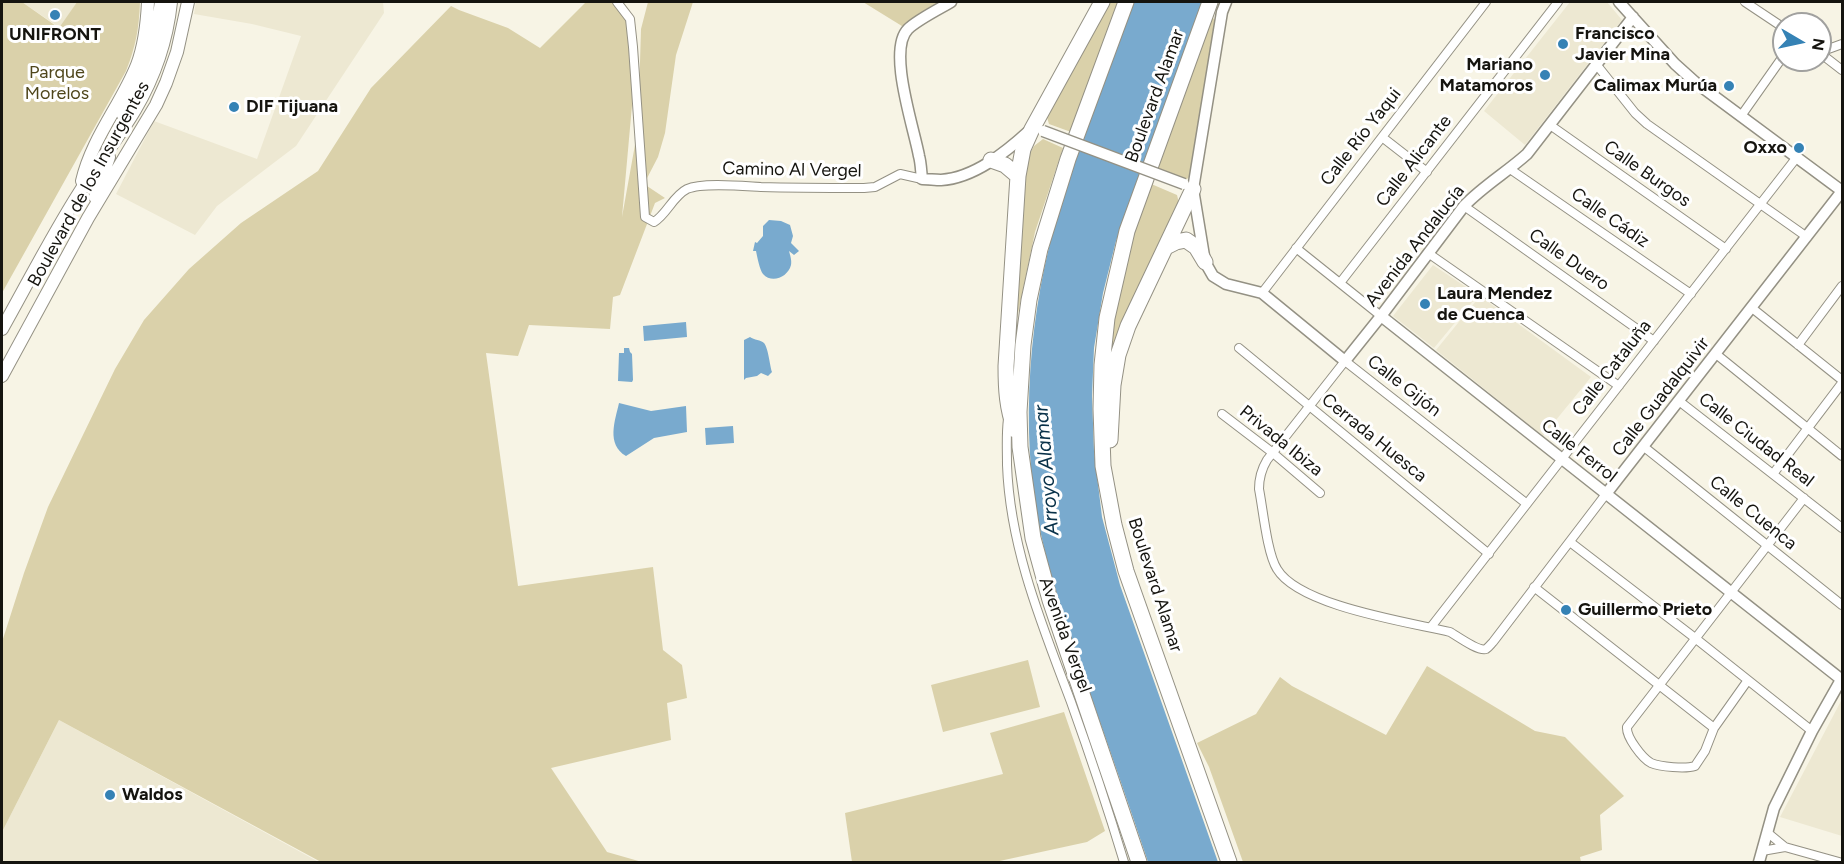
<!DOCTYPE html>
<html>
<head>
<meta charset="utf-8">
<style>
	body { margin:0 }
	#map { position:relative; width:1844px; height:864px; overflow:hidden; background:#f7f4e5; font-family:Figtree,sans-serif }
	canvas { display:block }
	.frame { position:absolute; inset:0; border:3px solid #15140f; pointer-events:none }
	.north { position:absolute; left:1772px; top:12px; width:60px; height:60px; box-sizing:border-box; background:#fff; border:2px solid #a1a19f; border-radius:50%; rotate:99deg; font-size:16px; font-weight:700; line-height:24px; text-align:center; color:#15140f }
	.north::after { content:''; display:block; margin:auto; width:21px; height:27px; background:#3582b5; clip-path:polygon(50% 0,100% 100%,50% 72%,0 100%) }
</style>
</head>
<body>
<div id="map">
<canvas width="1844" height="864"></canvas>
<div class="frame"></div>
<div class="north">N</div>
</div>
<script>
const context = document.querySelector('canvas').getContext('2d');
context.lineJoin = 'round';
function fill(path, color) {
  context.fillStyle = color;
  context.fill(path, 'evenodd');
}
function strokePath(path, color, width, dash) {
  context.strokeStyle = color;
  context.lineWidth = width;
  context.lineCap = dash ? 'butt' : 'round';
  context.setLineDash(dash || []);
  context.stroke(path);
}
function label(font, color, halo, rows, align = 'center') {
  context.font = font + ' Figtree,sans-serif';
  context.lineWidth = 6;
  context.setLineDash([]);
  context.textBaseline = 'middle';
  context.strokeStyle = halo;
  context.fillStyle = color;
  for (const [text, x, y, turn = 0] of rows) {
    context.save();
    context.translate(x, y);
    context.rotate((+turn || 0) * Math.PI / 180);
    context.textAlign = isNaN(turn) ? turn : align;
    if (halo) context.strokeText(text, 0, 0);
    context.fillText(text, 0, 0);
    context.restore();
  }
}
const built = new Path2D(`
	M22,2H77L60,28Z
	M196,2H383L384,13L296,146L217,206L195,235L116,194L154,121L257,159L301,36L252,24L194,14Z
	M1570,2H1607L1622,20L1525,145L1484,111Z
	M1433,265L1478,295L1434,348L1393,316Z
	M1480,296L1591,377L1543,436L1436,350Z
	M1842,699V836L1780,817Z
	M59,720L317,861L316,862H2V832Z`);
const green = new Path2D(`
	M2,2H22L59,28L77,2H140C139,28 136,46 126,71L2,293Z
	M586,2H614L629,20L635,72L622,217L638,128L641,29L648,2H693L676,55L665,133L658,157L644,184L665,198L655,203L620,295L613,297L610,329L529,325L518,356L486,353L518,586L653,567L663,650L682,665L687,698L667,703L671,740L551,768L607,852L642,862H321L59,720L2,832V642L24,573L48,507L115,369L144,320L189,269L241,223L318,171L371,88L451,6L459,10L508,28L540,48Z
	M863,2H955L910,31Z
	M1108,2H1121L1071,132L1049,124L1046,114Z
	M1212,17L1215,20L1212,57L1191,176L1184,181L1156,169Z
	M1043,139L1063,148L1035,232L1016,323L1022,187L1028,157L1034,146Z
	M1149,183L1177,195L1179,203L1124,327L1106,374L1121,275Z
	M1028,660L1040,707L943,732L931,685Z
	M1427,666L1535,731L1565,737L1624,796L1600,815L1602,850L1580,857L1581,862H1243L1209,767L1197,743L1256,714L1280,677L1292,686L1386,735Z
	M1064,712L1105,831L1087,842L995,862H852L845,813L1003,774L990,733Z`);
const water = new Path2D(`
	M1134,2H1202L1116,241L1103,293L1094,348L1092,396L1094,451L1102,517L1120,585L1218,862H1148C1128,802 1107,742 1086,682C1069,632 1051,582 1040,530C1019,431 1029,308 1059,211C1080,140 1108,71 1134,2Z
	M769,220L781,221L790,225L793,236L791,243L799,251L794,255L789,251C790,255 792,260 791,265C788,277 772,284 763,274C760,271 757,256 756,251H753L755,242L757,243L763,236V226Z
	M686,322L687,337L644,341L643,326Z
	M750,337C754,340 761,340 764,343C768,347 770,366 772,372L768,376L761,373L757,376L746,378L744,380V340Z
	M624,348H629L630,352L632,354L633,380L632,382L618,381L619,353H624Z
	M619,403L651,411L686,406L687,432L654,438L626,456C606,444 615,421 619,403Z
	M733,426L734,443L706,445L705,428Z`);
const street = new Path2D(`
	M617,2L630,19L633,47L645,217L654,222C667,214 673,196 687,189C702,182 743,186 761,187C795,188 830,188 864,188L875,187L900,174L922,179
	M1745,2L1784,28
	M1820,52L1842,44
	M1820,53L1842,70
	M1596,64L1635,113L1647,124L1807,237
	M1741,116L1784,55
	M1550,125L1726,249
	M1382,137L1427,172
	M1510,169L1691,294
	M1464,206L1654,341
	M1296,248L1381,316
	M1428,253L1619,386
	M1340,283L1558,2
	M1262,293L1486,2
	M1752,308L1842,380
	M1798,345L1842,286
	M1239,348L1489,554
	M1716,354L1842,456
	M1679,401L1842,528
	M1222,414L1273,453L1320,493
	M1008,419C1006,434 1007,450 1007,465C1010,548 1042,625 1071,702C1090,755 1108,809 1124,862
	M1643,446L1842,605
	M1773,474L1842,383
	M1527,504L1345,361L1267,460C1261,470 1259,478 1259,489C1263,509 1267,553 1277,569C1299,606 1408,622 1450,632C1457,636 1479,652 1486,649C1489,647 1491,644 1493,642L1606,494
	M1570,542L1695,638L1812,731
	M1534,587L1714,728
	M1431,627L1797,157
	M1748,680L1714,728L1705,751L1695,766C1686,769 1660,767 1651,763C1642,758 1626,737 1627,727L1804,498
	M1768,833L1785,847L1839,862
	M1762,851L1785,847`);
const secondary = new Path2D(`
	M951,2C939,9 917,20 908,29C887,50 914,128 919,156C921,163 921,171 922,179C928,179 935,180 941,180C974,178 1006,152 1029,131
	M1619,2L1675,64L1695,82L1842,191
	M1193,189L1205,262L1213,276L1226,284L1262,293L1345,361L1381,316L1464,206C1483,186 1507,172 1527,154L1633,17
	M1193,189L1222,12L1226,2
	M1381,316L1842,680
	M1606,494L1842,191
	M1759,862L1774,808L1812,731L1842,678`);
const primary = new Path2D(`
	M123,115C141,79 156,41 161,2
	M82,181C92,138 121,105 137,65C145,44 147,23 148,2
	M95,197L109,157
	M2,329C28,283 52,235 81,190C98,163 119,137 135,110C155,76 167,40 171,2
	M2,376L88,218L156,105L166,83L177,52L188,2`);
const highway = new Path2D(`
	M1126,2L1068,159L1040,249L1029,300L1023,345L1019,412L1020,447L1033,538L1050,600L1139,862
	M1210,2L1127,231L1107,318L1102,365L1101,409L1103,466L1114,525L1126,571L1229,862
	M991,160L1005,165L1018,176
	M1166,247L1176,242L1186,240L1196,247L1205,262
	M1015,430C1007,408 1006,389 1006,366L1018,176L1023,149L1032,129L1102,2
	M1110,440L1113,385L1118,355L1128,326L1193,189`);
const secondaryBridge = new Path2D(`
	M1043,131L1184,184`);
const markers = [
	[55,15,6,"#3582b5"],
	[1563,44,6,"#3582b5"],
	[1545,75,6,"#3582b5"],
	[1729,86,6,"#3582b5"],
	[234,107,6,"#3582b5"],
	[1799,148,6,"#3582b5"],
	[1425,304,6,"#3582b5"],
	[1566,610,6,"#3582b5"],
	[110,795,6,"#3582b5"]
];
const poiNames = [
	["Francisco",1575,34],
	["Javier Mina",1575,55],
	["UNIFRONT",55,35,"center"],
	["Mariano",1533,65,"right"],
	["Matamoros",1533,86,"right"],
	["Calimax Murúa",1717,86,"right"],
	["DIF Tijuana",246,107],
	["Oxxo",1787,148,"right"],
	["Laura Mendez",1437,294],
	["de Cuenca",1437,315],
	["Guillermo Prieto",1578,610],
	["Waldos",122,795]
];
const parkNames = [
	["Parque",57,73],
	["Morelos",57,94]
];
const streetNames = [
	["Boulevard Alamar",1155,96,-70],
	["Calle Río Yaqui",1361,137,-52],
	["Calle Alicante",1414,161,-52],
	["Camino Al Vergel",792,170,1],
	["Calle Burgos",1647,174,35],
	["Boulevard de los Insurgentes",89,184,-61],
	["Calle Cádiz",1610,218,35],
	["Avenida Andalucía",1415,246,-52],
	["Calle Duero",1569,260,35],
	["Calle Cataluña",1612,368,-52],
	["Calle Gijón",1404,386,38],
	["Calle Guadalquivir",1661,397,-52],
	["Cerrada Huesca",1374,438,39],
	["Calle Ciudad Real",1756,440,38],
	["Privada Ibiza",1281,441,39],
	["Calle Ferrol",1579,451,38],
	["Calle Cuenca",1753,513,39],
	["Boulevard Alamar",1155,585,72],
	["Avenida Vergel",1065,635,70]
];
const waterNames = [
	["Arroyo Alamar",1047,470,-95]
];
fill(built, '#ede8d2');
fill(green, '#dad1aa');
fill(water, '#79aace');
strokePath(street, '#949184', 10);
strokePath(secondary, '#949184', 13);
strokePath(primary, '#949184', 14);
strokePath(highway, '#949184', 17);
strokePath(street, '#fff', 8);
strokePath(secondary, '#fff', 10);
strokePath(primary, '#fff', 12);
strokePath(highway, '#fff', 15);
strokePath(secondaryBridge, '#949184', 13, []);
strokePath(secondaryBridge, '#fff', 10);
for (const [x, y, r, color] of markers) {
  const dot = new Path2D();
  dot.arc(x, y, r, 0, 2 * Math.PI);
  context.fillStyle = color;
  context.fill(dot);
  strokePath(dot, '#fff', 2);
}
label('bold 18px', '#15140f', '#fff', poiNames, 'left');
label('18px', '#4f461b', '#fff', parkNames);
label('18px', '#15140f', '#fff', streetNames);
label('italic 20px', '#083149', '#fff', waterNames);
</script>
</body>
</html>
